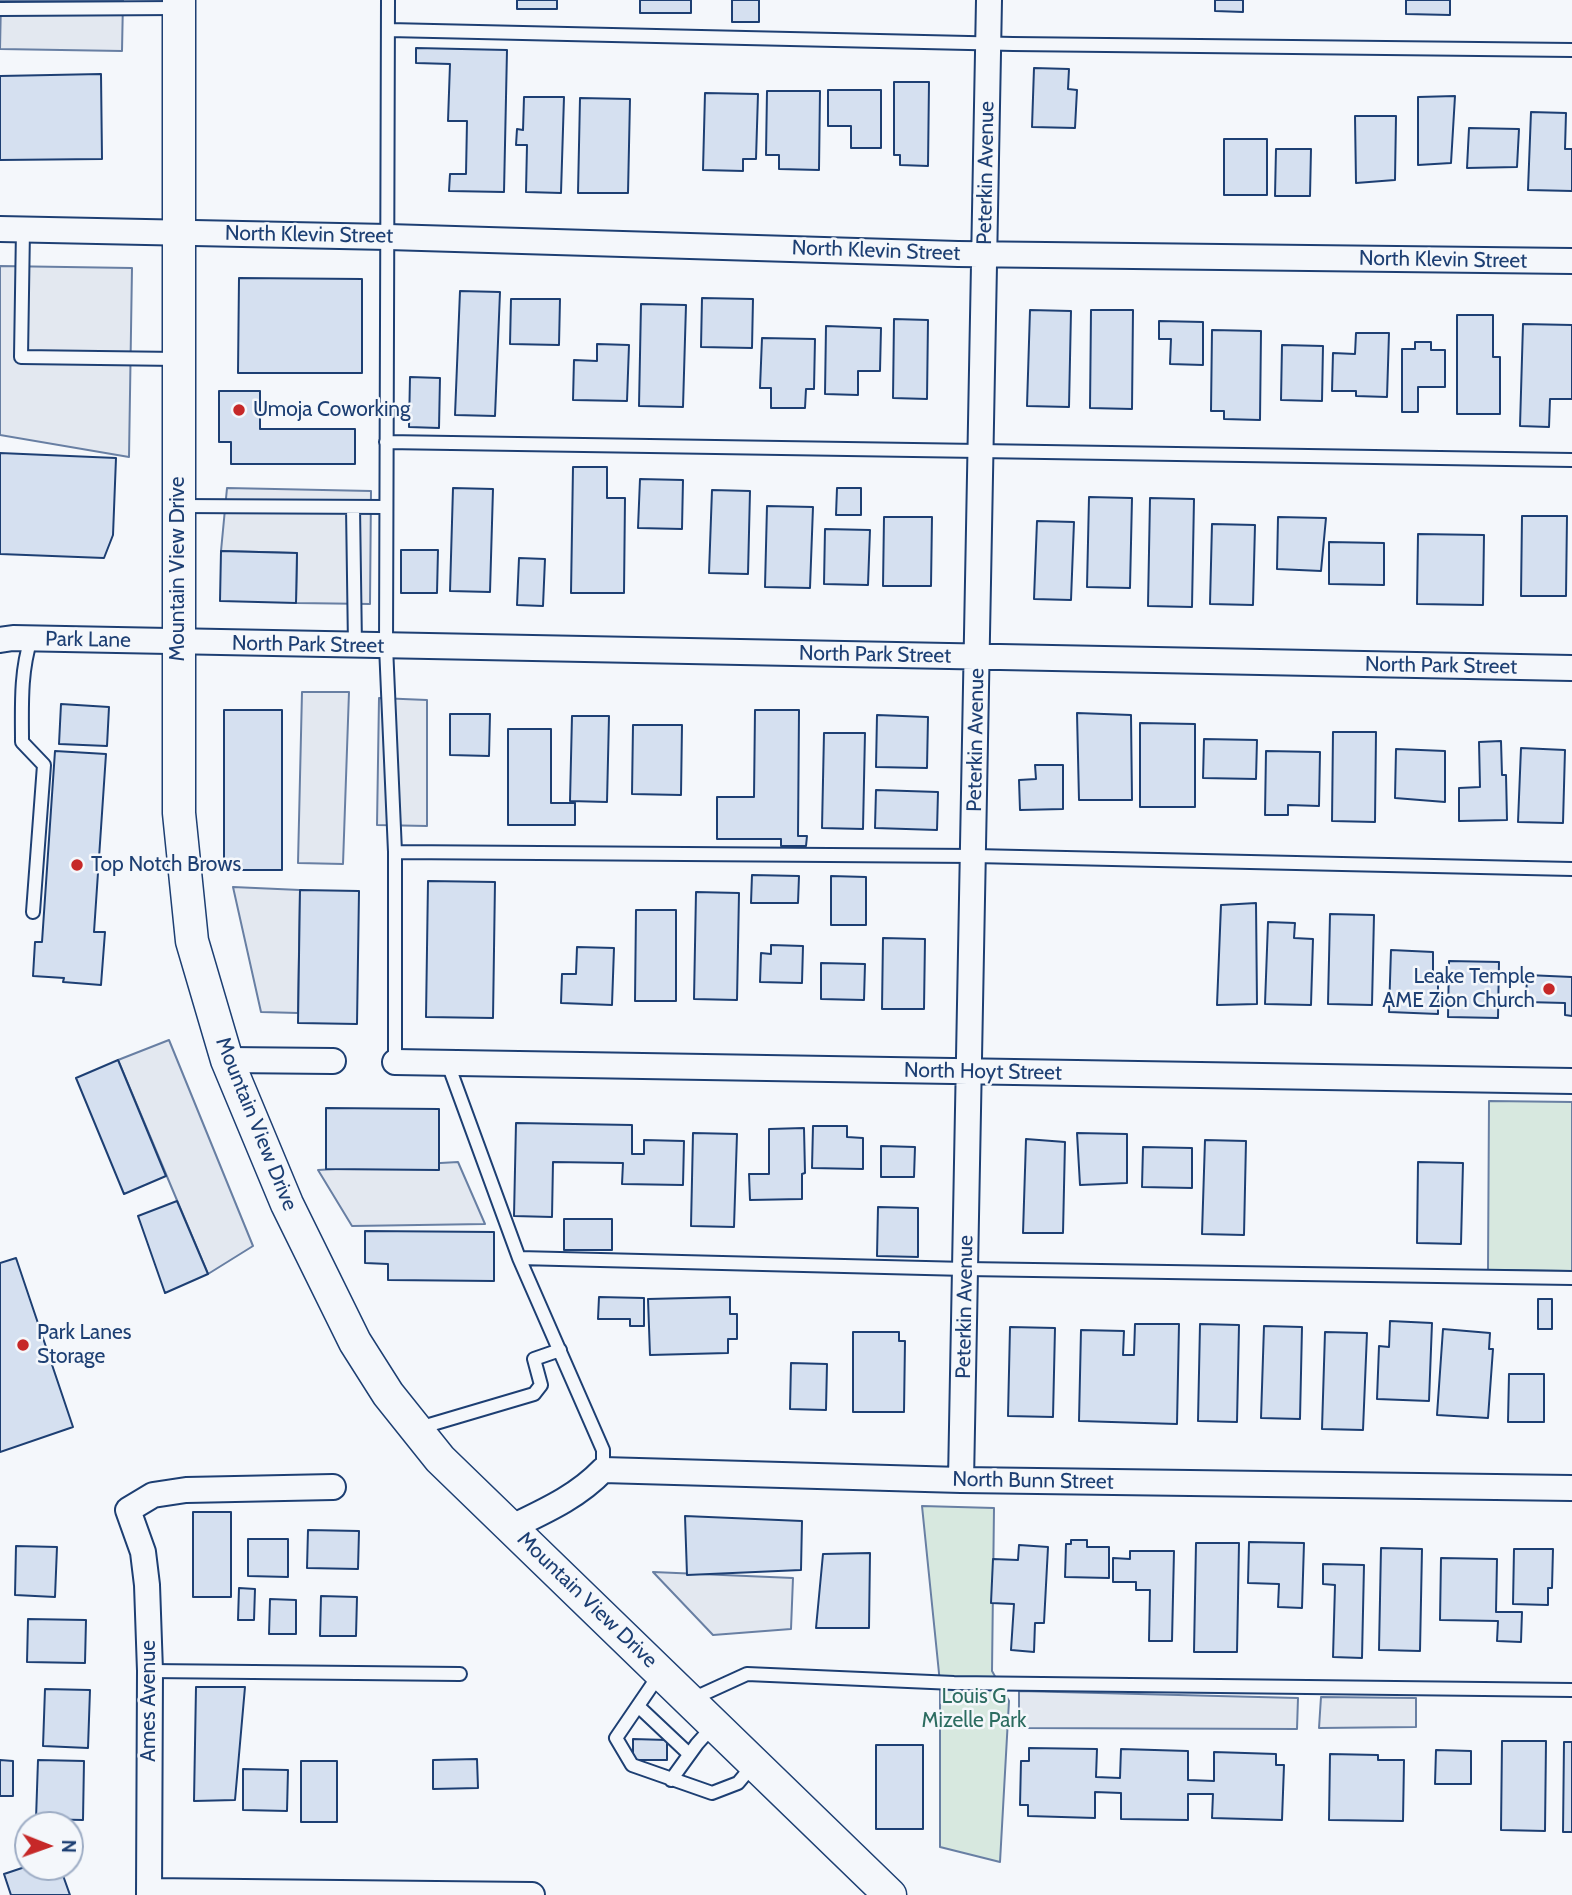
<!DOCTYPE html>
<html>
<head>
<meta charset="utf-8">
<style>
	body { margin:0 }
	#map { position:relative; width:1572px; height:1895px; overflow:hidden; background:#f4f7fb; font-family:Cabin,sans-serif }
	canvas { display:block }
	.north { position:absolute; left:14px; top:1811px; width:70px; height:70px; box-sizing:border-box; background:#f4f7fb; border:2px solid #9eadc5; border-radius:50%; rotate:91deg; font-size:19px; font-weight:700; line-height:28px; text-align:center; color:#1d3f73 }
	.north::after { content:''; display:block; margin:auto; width:24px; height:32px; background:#c62828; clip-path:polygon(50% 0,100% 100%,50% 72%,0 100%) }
</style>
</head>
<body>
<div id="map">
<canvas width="1572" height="1895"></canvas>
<div class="north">N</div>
</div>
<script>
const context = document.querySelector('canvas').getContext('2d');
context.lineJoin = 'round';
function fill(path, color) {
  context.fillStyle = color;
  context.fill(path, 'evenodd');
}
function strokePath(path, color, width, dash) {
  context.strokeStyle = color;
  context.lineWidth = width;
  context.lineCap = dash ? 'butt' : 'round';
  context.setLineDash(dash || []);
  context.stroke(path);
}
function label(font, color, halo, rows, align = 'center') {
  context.font = font + ' Cabin,sans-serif';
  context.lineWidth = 5;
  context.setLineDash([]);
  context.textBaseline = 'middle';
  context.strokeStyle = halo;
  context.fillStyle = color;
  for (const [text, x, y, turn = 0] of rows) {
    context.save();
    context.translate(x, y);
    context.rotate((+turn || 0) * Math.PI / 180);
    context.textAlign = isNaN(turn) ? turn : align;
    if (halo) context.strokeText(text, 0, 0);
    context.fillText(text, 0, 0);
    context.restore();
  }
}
const green = new Path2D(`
	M1489,1101L1572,1102V1271L1488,1270Z
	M922,1506L994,1508L992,1671L1009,1701L1000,1862L940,1847V1683Z`);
const parking = new Path2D(`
	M1,0H123L122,51L0,49Z
	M0,266L132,268L129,457L0,435Z
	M227,488L371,491L370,604L296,603L297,553L221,551Z
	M302,692H349L343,864L298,863Z
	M379,698L427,700V826L377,825Z
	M233,887L300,890L298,1013L261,1012Z
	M169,1040L253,1246L208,1274L118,1060Z
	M458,1162L485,1224L352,1226L318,1170Z
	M653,1572L793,1578L791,1629L713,1635Z
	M1019,1691L1298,1698L1297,1729L1019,1728Z
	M1321,1697L1416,1698V1727L1319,1728Z`);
const building = new Path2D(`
	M517,0H557V9H517Z
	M640,0H691V13H640Z
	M732,0H759V22H732Z
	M1215,0H1243V12L1215,11Z
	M1406,0H1450V15L1406,14Z
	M416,48L507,50L504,192L449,191L450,174H466L467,121H448L450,64L416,63Z
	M1034,68L1069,69L1068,89L1077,90L1075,128L1032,127Z
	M101,74L102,159L0,160V76Z
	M894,82H929L928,166L900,165V155H894Z
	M828,90H881V148H851V126H828Z
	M767,91H820L819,170L779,169V155H766Z
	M705,93L758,94L756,159H743V171L703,170Z
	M1455,96L1451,163L1418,165V97Z
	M524,97H564L561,193L526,192L527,145H516L517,129L523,130Z
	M580,98L630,99L628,193H578Z
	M1531,112L1566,113L1565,149H1572V191L1528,190Z
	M1355,116H1396L1395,180L1356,183Z
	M1469,128L1519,129L1517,167L1467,168Z
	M1224,139H1267V195H1224Z
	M1276,149H1311L1310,196H1275Z
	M239,278L362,279V373H238Z
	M460,291L500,292L495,416L455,415Z
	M702,298L753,299L752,348L701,347Z
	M511,299H560L559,345L510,344Z
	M641,304L686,305L683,407L639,406Z
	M1030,310L1071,311L1069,407L1027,406Z
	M1091,310H1133L1132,409L1090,408Z
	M1457,315H1493V357H1500V414H1457Z
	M894,319L928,320L927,399L893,398Z
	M1159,321L1203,322V365L1170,364L1171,339H1159Z
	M1523,324L1572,325V399H1550L1549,427L1520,426Z
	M826,326L881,328L880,371H858V395L825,394Z
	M1212,330L1261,331L1260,420L1224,419V411H1211Z
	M1356,333H1389L1387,397L1356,396V391H1332L1333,353L1355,354Z
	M762,338L815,339L814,389H806L805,408H771V388H760Z
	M1415,342H1431V350H1445V387H1418V412H1402V349H1415Z
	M597,344L629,345L627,401L573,400L574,360L597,361Z
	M1282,345L1323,346L1322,401L1281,400Z
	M410,377L440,378L439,428L409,427Z
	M219,391H260V429H355V464H231V442H219Z
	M0,453L116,458L113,535L104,558L0,554Z
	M573,467H607V498H625L624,593H571Z
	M640,479L683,480L682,529L638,528Z
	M453,488L493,489L490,592L450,591Z
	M837,488H861V515H836Z
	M712,490L750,491L748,574L709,573Z
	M1089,497L1132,498L1130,588L1087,587Z
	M1150,498L1194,499L1192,607L1148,606Z
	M767,506L813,507L810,588L765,587Z
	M1522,516H1567L1566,596H1521Z
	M884,517H932L931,586H883Z
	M1278,517L1326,518L1321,571L1277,569Z
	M1037,521L1074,522L1071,600L1034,599Z
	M1212,524L1255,525L1253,605L1210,604Z
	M825,529L870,530L868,585L824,584Z
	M1418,534L1484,535L1483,605L1417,604Z
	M1329,542L1384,543V585L1329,584Z
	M401,550H438L437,593H401Z
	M221,551L297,553L296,603L220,601Z
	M519,558L545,559L543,606L517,605Z
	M61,704L109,707L107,746L59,744Z
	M224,710H282V870H224Z
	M755,710H799L798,836H807L806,846H781V839H717V797H754Z
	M1077,713L1131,715L1132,800H1079Z
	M450,714H490L489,756L450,755Z
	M877,715L928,717L927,768L876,767Z
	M572,716H609L607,802L570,801Z
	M1140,723L1195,724V807H1140Z
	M633,725H682L681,795L632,794Z
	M508,729H551V803H575V825H508Z
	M1333,732H1376L1375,822L1332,821Z
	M824,733H865L863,829L822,828Z
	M1204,739L1257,740L1256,779L1203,778Z
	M1501,741L1502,775H1506L1507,820L1459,821V788L1480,787L1479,742Z
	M1521,748L1565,750L1563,823L1518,822Z
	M1396,749L1445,751V802L1395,798Z
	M55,751L106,754L94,932H105L101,985L63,982L64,978L33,976L35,942H42Z
	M1266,751L1320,752L1319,806L1288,805V815H1265Z
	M1035,765H1063V809L1020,810L1019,780L1036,779Z
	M876,790L938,792L937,830L875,828Z
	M752,875L799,876L798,903H751Z
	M831,876L866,877V925H831Z
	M428,881L495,882L493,1018L426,1017Z
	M300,890L359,891L357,1024L298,1023Z
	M696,892L739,893L737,1000L694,999Z
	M1256,903L1257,1004L1217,1005L1221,905Z
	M636,910H676V1001H635Z
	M1330,914L1374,915L1372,1005L1328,1004Z
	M1268,922L1295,923L1294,938L1313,939L1311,1005L1265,1004Z
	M883,938L925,939L924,1009H882Z
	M771,945L803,946L802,983L760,982L761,953L771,954Z
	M577,947L614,948L612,1005L561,1003L562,974H576Z
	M1391,950L1433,952V973H1438V1014L1389,1012Z
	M1449,961L1499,962L1498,1018L1448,1017Z
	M821,963L865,964L864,1000L821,999Z
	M1527,975L1572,977V1016L1565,1015V1003L1526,1002Z
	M118,1060L166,1176L124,1194L76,1078Z
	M326,1108L439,1109V1170L326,1169Z
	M516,1123L632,1125V1154H644V1140L684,1141L683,1185L622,1184L623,1163L553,1162L552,1217L514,1216Z
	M813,1126H847V1137L863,1138V1169L812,1168Z
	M804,1128L805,1173L802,1174V1199L750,1200L749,1174H769V1129Z
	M693,1133L737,1134L734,1227L691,1226Z
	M1077,1133L1127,1134V1183L1080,1185Z
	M1026,1139L1065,1142L1063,1233H1023Z
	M1205,1140L1246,1141L1244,1235L1202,1234Z
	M881,1146L915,1147L914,1177H881Z
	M1143,1147L1192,1148V1188L1142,1187Z
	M1418,1162L1463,1163L1461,1244L1417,1243Z
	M177,1201L208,1274L165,1293L138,1216Z
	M878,1207L918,1208V1257L877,1256Z
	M564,1219H612V1250H564Z
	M365,1231L494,1232V1281L388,1280V1264L365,1263Z
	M16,1258L73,1427L0,1452V1263Z
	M599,1297L644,1298V1326H630V1319H598Z
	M730,1297V1314H737V1339H728V1353L650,1355L648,1299Z
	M1538,1299H1552V1329H1538Z
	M1390,1321L1432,1323L1429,1401L1377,1399L1379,1346L1389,1347Z
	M1135,1324H1179L1177,1424L1079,1421L1081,1330L1124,1331L1123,1355H1134Z
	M1200,1324L1239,1325L1237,1422L1198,1421Z
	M1264,1326L1302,1327L1300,1419L1261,1418Z
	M1010,1327L1055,1328L1053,1417L1008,1416Z
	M1443,1329L1490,1333L1489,1349H1493L1488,1418L1437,1415Z
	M853,1332H899V1341H905L904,1412H853Z
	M1325,1332L1367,1333L1363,1430L1322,1429Z
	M791,1363L827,1364L826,1410L790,1409Z
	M1509,1374H1544V1422H1508Z
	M193,1512H231V1597H193Z
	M685,1516L802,1521L801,1570L687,1575Z
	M308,1530L359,1531L358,1569L307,1568Z
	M248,1539H288V1577L248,1576Z
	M1071,1540H1087V1547H1109V1578L1065,1577L1066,1544H1071Z
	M1249,1542L1304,1543L1302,1608L1278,1607L1279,1584L1248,1583Z
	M1196,1543H1239L1237,1652H1194Z
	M1019,1545L1048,1547L1044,1623H1035L1034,1652L1011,1650L1014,1604L991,1603L993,1559L1018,1560Z
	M16,1546L57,1547L55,1597L15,1595Z
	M1381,1548L1422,1549L1420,1651L1379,1650Z
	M1514,1549H1553L1552,1588H1548V1605L1513,1604Z
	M1130,1551H1174L1172,1641H1149L1150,1590H1136V1582H1113V1558L1130,1559Z
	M870,1553L869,1628H816L823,1554Z
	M1441,1558L1497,1559L1496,1612H1522L1521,1642L1497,1641L1498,1621L1440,1620Z
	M1323,1564L1364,1565L1362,1658L1333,1657L1335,1585L1323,1584Z
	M239,1588L255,1589L254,1620H238Z
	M321,1596L357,1597L356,1636H320Z
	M270,1599L296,1600V1634H269Z
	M28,1619L86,1620L85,1663L27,1662Z
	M196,1687H245L235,1800L194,1801Z
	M45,1689L90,1690L88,1748L43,1746Z
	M633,1739L667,1740V1760H633Z
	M1502,1741H1546L1545,1831L1501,1830Z
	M1564,1742H1572V1832H1563Z
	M876,1745H923V1829H876Z
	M1029,1748L1097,1749L1096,1777L1120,1778L1121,1749L1188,1751V1780L1214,1781V1752L1276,1754V1765H1284L1282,1820L1212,1818L1213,1794H1188V1820L1121,1819V1793L1095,1792V1818L1028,1816V1805H1020L1021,1761H1029Z
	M1436,1750L1471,1751V1784H1435Z
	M1330,1754L1378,1755V1760H1404L1403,1821L1329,1820Z
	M477,1759L478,1788L433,1789V1760Z
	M0,1760L13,1761V1796H0Z
	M38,1760L84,1761L83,1820L36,1819Z
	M301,1761H337V1822H301Z
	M243,1769L288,1770L287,1811L243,1810Z
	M28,1866L60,1867L70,1895H11L4,1874Z`);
const service = new Path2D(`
	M388,0L386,646L395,852V1062
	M0,9L178,8
	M389,30L1013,44L1572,50
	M23,229L21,357L178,359
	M386,442L1572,460
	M178,506L386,507
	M353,507L355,646
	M31,639C20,672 22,708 22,742L44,765L33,912
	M395,852L974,856L1572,869
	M448,1064L519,1258L603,1450V1470
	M519,1258L966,1269L1572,1278
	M419,1428L534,1394L541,1385L534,1359L560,1350
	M150,1671L460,1674
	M661,1672L616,1738L632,1765L712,1793L738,1783L753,1765
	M690,1700L747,1674L954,1683L1572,1690
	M638,1706L689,1754
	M671,1780L697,1744L714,1725`);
const minor = new Path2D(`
	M0,229L388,237L958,254L1572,261
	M0,640L13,638L1572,668
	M227,1060L333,1061
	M395,1062L1572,1081
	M961,1480L989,0
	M512,1527C545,1511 577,1497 603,1470L961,1480L1572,1488
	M149,1891L532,1895
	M149,1895L150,1671L147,1585L143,1552L128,1510L153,1495L186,1490L333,1487`);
const tertiary = new Path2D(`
	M179,0V813L192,941L227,1060L287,1204L355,1342L388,1394L440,1459L890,1895`);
const markers = [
	[239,410,7,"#c62828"],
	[77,865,7,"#c62828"],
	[1549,989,7,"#c62828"],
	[23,1345,7,"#c62828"]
];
const streetNames = [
	["Peterkin Avenue",986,173,-89],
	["North Klevin Street",309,235,1],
	["North Klevin Street",876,251,2],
	["North Klevin Street",1443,260,1],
	["Mountain View Drive",178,569,-90],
	["Park Lane",88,640,1],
	["North Park Street",308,645,1],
	["North Park Street",875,655,1],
	["North Park Street",1441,666,1],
	["Peterkin Avenue",976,740,-89],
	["North Hoyt Street",983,1072,1],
	["Mountain View Drive",256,1124,68],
	["Peterkin Avenue",965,1307,-89],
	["North Bunn Street",1033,1481,1],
	["Mountain View Drive",587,1600,44],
	["Ames Avenue",149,1701,-90]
];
const poiNames = [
	["Umoja Coworking",253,410],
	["Top Notch Brows",91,865],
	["Leake Temple",1535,977,"right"],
	["AME Zion Church",1535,1001,"right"],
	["Park Lanes",37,1333],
	["Storage",37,1357]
];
const parkNames = [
	["Louis G",974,1697],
	["Mizelle Park",974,1721]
];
fill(green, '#d7e8df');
strokePath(green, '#687fa3', 2);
fill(parking, '#e3e8f0');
strokePath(parking, '#687fa3', 2);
fill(building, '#d5e0f0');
strokePath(building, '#1d3f73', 2);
strokePath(service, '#1d3f73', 16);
strokePath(minor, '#1d3f73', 28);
strokePath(tertiary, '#1d3f73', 35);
strokePath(service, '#f4f7fb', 12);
strokePath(minor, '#f4f7fb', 24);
strokePath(tertiary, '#f4f7fb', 32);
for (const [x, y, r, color] of markers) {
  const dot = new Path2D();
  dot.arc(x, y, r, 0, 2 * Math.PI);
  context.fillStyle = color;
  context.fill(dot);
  strokePath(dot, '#f4f7fb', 2.5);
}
label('21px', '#1d3f73', '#f4f7fb', streetNames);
label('21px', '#1d3f73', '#f4f7fb', poiNames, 'left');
label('21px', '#2c6c60', '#f4f7fb', parkNames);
</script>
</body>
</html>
